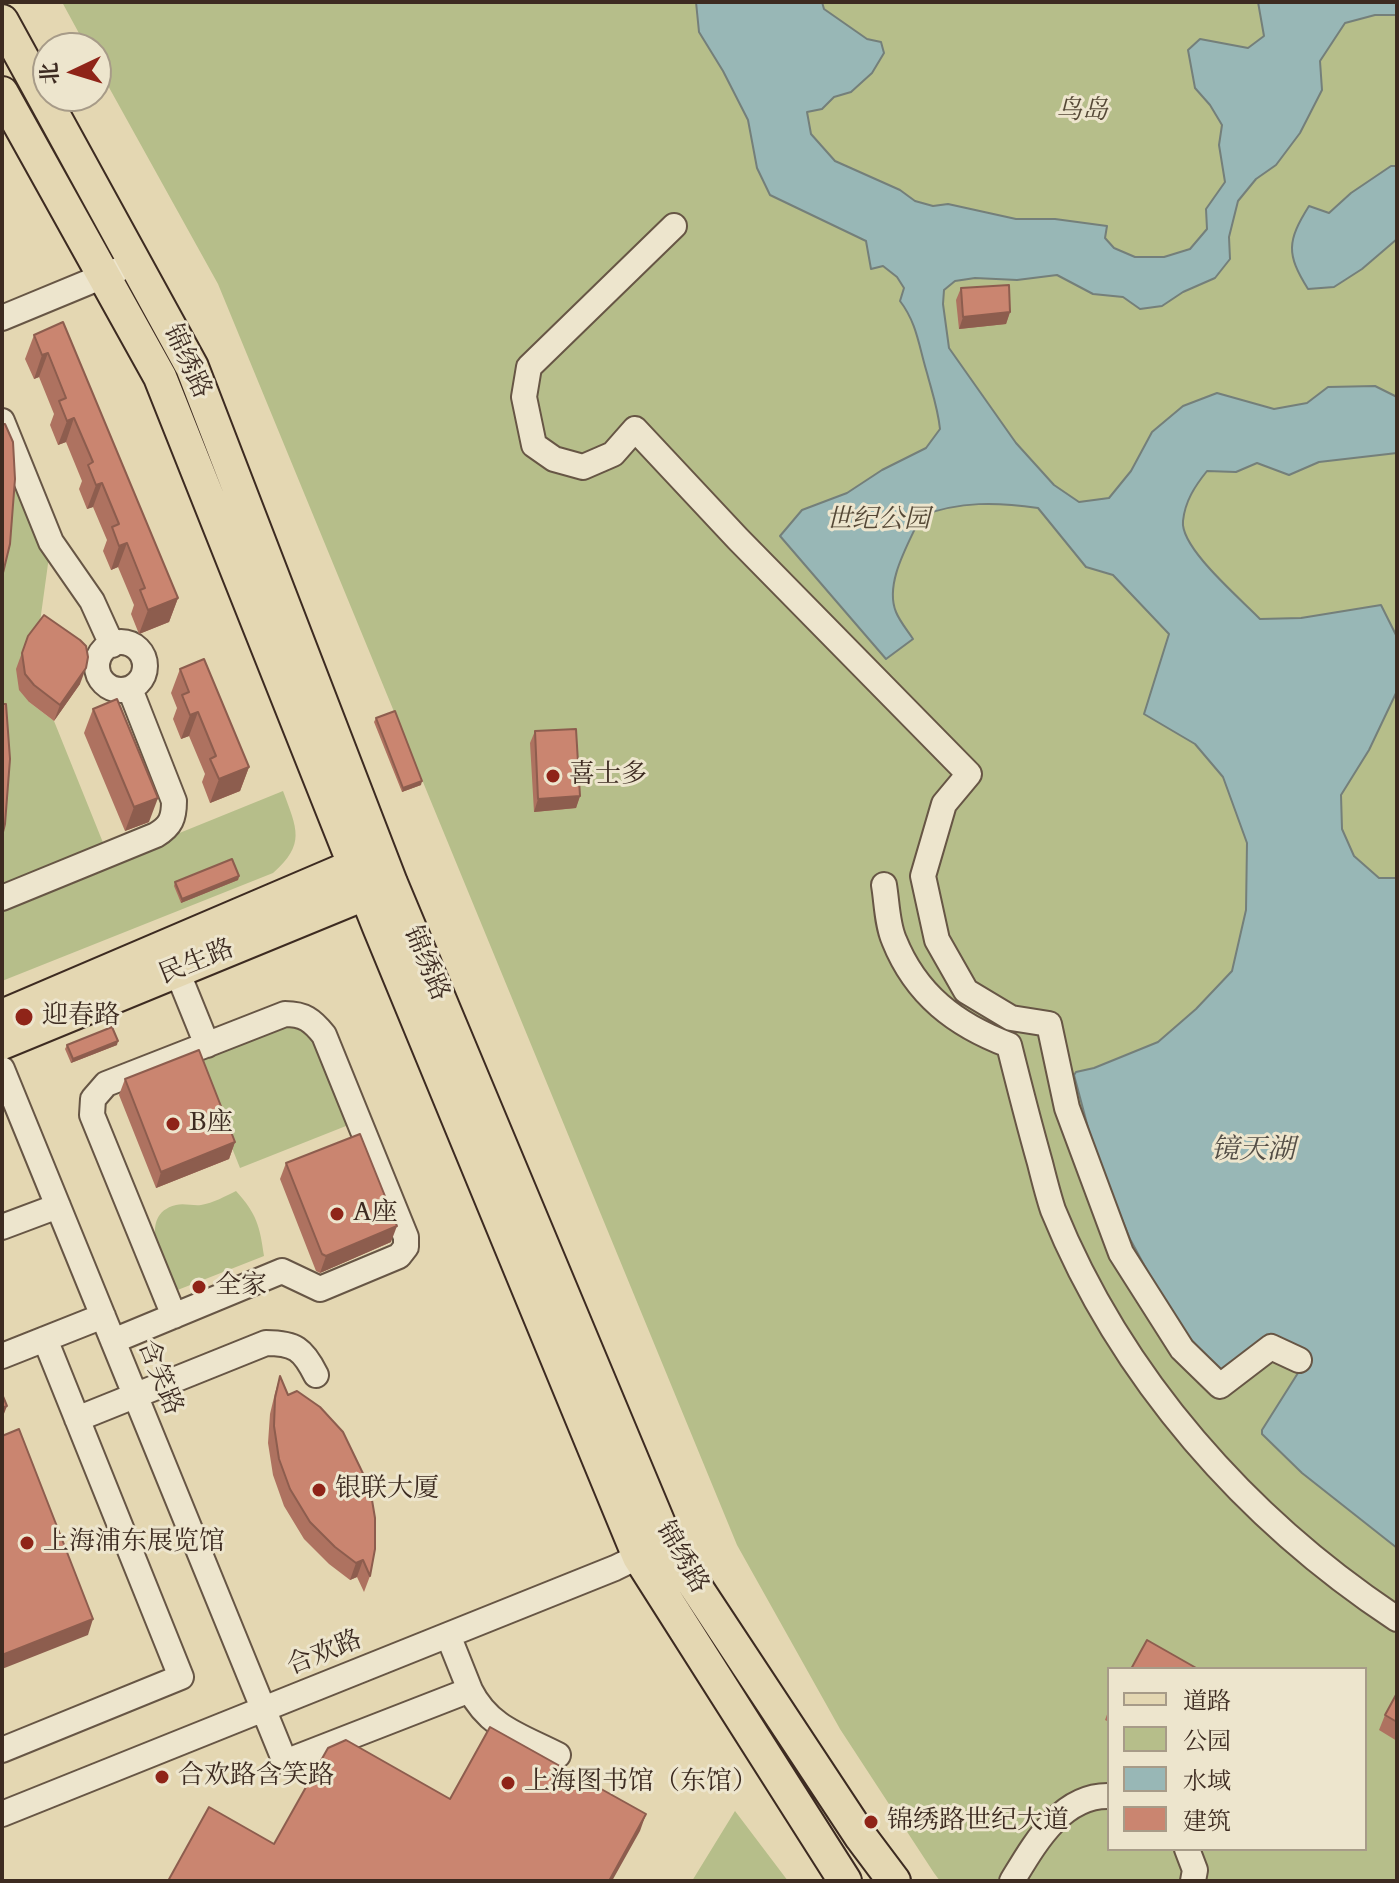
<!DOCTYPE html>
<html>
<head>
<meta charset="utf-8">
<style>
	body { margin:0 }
	#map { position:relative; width:1399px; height:1883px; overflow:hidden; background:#e4d7b2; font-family:Cardo,"Noto Serif SC",serif }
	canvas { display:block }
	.frame { position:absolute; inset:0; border:4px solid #3d2b21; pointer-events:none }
	.legend { position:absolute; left:1107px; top:1667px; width:260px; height:184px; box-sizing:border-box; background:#ede5cd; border:2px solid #a79b88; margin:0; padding:10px 14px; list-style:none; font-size:24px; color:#3d2b21 }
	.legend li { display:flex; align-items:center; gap:16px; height:40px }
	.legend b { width:40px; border:2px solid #a79b88 }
	.north { position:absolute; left:32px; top:32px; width:80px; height:80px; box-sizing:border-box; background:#ede5cd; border:2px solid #a79b88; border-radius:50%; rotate:266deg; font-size:22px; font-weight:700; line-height:32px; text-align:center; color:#3d2b21 }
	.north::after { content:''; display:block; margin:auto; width:28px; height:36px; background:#8f2418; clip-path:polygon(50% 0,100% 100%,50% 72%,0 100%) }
</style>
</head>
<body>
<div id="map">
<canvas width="1399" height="1883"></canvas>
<div class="frame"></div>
<ul class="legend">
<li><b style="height:10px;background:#e4d7b2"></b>道路</li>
<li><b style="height:22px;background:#b6be8a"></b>公园</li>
<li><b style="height:22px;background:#98b7b6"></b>水域</li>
<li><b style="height:22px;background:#ca8570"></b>建筑</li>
</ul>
<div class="north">北</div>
</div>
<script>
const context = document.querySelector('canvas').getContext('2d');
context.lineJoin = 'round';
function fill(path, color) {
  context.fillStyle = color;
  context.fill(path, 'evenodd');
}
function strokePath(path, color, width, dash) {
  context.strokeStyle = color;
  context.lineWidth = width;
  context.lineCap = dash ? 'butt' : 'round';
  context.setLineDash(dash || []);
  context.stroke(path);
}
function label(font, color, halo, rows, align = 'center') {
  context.font = font + ' Cardo,"Noto Serif SC",serif';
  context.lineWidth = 6;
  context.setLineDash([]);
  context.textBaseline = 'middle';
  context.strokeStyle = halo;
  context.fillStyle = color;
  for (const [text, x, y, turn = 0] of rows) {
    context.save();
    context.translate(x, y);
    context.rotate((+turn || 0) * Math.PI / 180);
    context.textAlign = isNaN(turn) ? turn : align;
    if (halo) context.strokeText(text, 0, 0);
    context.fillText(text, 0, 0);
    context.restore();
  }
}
const green = new Path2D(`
	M62,2H1397V1881H940L934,1873L840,1729L737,1545L218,284L96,64V48H87ZM1109,1669H1365V1849H1109Z
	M2,421L51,542L29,702L54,721L108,855L2,898Z
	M283,791C297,829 306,844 273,873L2,981V905Z
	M296,1023L316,1039L351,1124L240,1168L196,1058L283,1024Z
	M236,1191C257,1214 260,1227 264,1256L175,1291C165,1268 135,1215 176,1205C184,1203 193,1206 201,1205C213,1203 226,1196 236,1191Z
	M735,1811L788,1881H692Z`);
const water = new Path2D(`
	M696,2H822L824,9L867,39L881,42L884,53L872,73L851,92L834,97L822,109L807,112L811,134L835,161L900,190L915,201L933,206L948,204L1016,219H1055L1107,226L1105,238L1114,248L1135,257H1164L1190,249L1207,229L1206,209L1225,182L1219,145L1222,125L1210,105L1195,88L1188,50L1200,39L1248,48L1264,36L1258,2H1397V15H1375L1345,23L1320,61L1322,90L1300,133L1276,165L1256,179L1238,201L1229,237L1230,259L1215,278L1183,292L1162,306L1140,309L1123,297L1093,294L1057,275L1017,280L975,278L955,281L944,290L943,304L949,348L1016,443L1054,485L1079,502L1109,498L1131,471L1152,432L1183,406L1217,393L1274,409L1307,403L1328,387L1375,386L1397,397V453L1319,462L1289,475L1257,463L1236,472L1207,471C1195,486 1185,501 1183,521C1180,548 1241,599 1260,619L1301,618L1381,605L1397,637V691L1369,750L1341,795L1342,829L1354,856L1379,878H1397V1548L1302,1473L1262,1434V1430L1303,1365L1277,1340L1222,1374L1175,1322L1130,1239L1094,1150L1074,1075L1076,1072L1094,1068L1158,1042L1196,1009L1232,971L1246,910L1247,843L1223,777L1195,744L1144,714L1169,634L1113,575L1086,567L1038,508C997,502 960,501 921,516C909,543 884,583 896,612C900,622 908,631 913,639L886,659L780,536L802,510L847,493L882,470L926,448L940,429C938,409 932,392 927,373C919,347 917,323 900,301L904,288L897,277L883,266L871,269L866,241L770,195L757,168L748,120L723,71L699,32Z
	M1391,166H1397V239L1362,269L1334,287L1308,289C1286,254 1287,241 1309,206L1329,213L1351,193Z`);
const minor = new Path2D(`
	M674,226L529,367L524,397L534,445L554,459L583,467L613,454L635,429L738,539L969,774L944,804L923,876L937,940L966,991L1011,1018L1049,1024L1067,1108L1121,1253L1182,1349L1220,1386L1271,1347L1299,1360
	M2,318L118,270
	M2,421L51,542L92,601L112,645
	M97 666a24 24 0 1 1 48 0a24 24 0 1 1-48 0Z
	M884,885C887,903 887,924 894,940C916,995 956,1025 1009,1045C1019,1085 1029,1124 1040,1163C1044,1179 1048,1195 1053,1210C1121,1378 1247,1520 1397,1619
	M2,898L156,835C171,826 174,818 174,801L130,689
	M177,971L207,1045
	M2,1069L285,1762L470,1690L448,1635
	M2,1227L58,1206
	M113,1341L282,1271L320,1289L399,1256L406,1247V1237L324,1035C312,1020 304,1014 285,1014L106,1084L93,1099L92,1115L174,1316
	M2,1356L103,1316
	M77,1419L266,1343C295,1343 303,1349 316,1375
	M470,1690C489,1728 521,1736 558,1755
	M2,1750L181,1677L45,1339
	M2,1814L615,1568L652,1550
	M1187,1849L1195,1870L1193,1881
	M1012,1881C1034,1845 1061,1795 1109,1796`);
const major = new Path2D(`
	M2,21L192,367L391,883L667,1543L861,1837L894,1881
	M2,93L160,377L379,927L639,1557L845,1881
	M2,1016L374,857
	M2,1043L384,886`);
const wall = new Path2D(`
	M961,288L1010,312L1006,324L959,329L956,300Z
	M63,322L178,598L169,622L139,634L131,614L134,605L118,567L111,570L103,551L107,540L93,507L87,509L79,489L82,481L66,442L58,445L50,425L54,414L39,377L34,379L25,359L34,335Z
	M28,636L80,684L54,721L29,702L19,690L16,669Z
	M180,669L249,767L240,791L210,803L202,782L205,774L189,736L181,739L173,719L177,708L171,693Z
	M93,709L149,822L125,831L84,733Z
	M376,718L421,785L402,792L374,722Z
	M535,731L580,796L576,808L534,812L530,743Z
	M239,876L238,880L181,903L174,886L175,882Z
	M67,1045H117L71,1063L65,1049Z
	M125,1079L235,1142L229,1159L156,1188L119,1095Z
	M286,1163L391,1242L320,1273L316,1271L280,1179Z
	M280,1376L370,1576L364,1592L357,1577L350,1580L329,1564L304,1539L284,1506L273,1475L268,1443L270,1414L275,1393Z
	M1397,1693V1741L1379,1730L1385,1715Z
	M1109,1709V1722L1105,1720Z`);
const shadedWall = new Path2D(`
	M1010,312L1006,324L959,329L963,317Z
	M48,353L39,377L34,379L42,355Z
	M74,418L66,442L58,445L67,421Z
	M102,483L93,507L87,509L96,485Z
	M127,543L118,567L111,570L119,546Z
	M178,598L169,622L139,634L148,610Z
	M86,668L80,684L54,721L60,705Z
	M198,712L189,736L181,739L190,715Z
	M249,767L240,791L210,803L219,779Z
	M422,781L421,785L402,792L403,788Z
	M580,796L576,808L534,812L538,799Z
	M158,798L149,822L125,831L134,807Z
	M239,876L238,880L181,903L182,899Z
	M118,1041L117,1045L71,1063L73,1059Z
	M235,1142L229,1159L156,1188L161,1172Z
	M397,1226L391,1242L320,1273L326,1256Z
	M7,1406L2,1419V1408Z
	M363,1560L357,1577L350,1580L356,1563Z
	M93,1619L88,1635L2,1669V1655Z
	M646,1814L640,1831L612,1881H609Z`);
const building = new Path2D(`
	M1009,285L1010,312L963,317L961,288Z
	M63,322L178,598L148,610L140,590L145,588L127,543L119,546L112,527L119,524L102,483L96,485L88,465L93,462L74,418L67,421L59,401L66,398L48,353L42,355L34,335Z
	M2,424H5L13,442L15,479L10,544L2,577Z
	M44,615L80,640L86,646L88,657L86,668L60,705L34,685L25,674L22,653L28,636Z
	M204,659L249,767L219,779L210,759L216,756L198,712L190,715L182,695L189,692L180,669Z
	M117,699L158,798L134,807L93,709Z
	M2,704H6L10,759L5,824L2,836Z
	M395,711L422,781L403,788L376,718Z
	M576,729L580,796L538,799L535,731Z
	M232,859L239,876L182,899L175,882Z
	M112,1027L118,1041L73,1059L67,1045Z
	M199,1050L235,1142L161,1172L125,1079Z
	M360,1134L397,1226L326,1256L322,1254L286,1163Z
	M280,1376L288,1395L297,1391L320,1407L343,1432L370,1488L375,1518V1549L370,1576L363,1560L356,1563L335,1547L310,1522L290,1489L279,1459L274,1426L275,1398Z
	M2,1394L7,1406L2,1408Z
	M19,1429L93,1619L2,1655V1436Z
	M1147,1640L1198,1669H1131Z
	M1397,1693V1722L1385,1715Z
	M490,1727L646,1814L609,1881H168L209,1807L274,1844L328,1748L346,1740L450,1799Z`);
const markers = [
	[553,776,8,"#8f2418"],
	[24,1017,10,"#8f2418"],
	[173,1124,8,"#8f2418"],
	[337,1214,8,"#8f2418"],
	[199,1287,8,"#8f2418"],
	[319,1490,8,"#8f2418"],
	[27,1543,8,"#8f2418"],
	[162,1777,8,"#8f2418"],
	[508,1783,8,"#8f2418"],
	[871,1822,8,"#8f2418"]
];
const parkNames = [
	["鸟岛",1082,112],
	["世纪公园",878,521]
];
const streetNames = [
	["锦绣路",186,362,65],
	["民生路",197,963,-22],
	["锦绣路",425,964,67],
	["含笑路",159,1378,68],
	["锦绣路",681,1558,60],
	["合欢路",325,1654,-22]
];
const poiNames = [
	["喜士多",569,776],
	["迎春路",42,1017],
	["B座",189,1124],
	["A座",353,1214],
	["全家",215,1287],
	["银联大厦",335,1490],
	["上海浦东展览馆",43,1543],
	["合欢路含笑路",178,1777],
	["上海图书馆（东馆）",524,1783],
	["锦绣路世纪大道",887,1822]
];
const waterNames = [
	["镜天湖",1253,1152]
];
fill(green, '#b6be8a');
fill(water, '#98b7b6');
strokePath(water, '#747f7a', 2);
strokePath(minor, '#675645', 28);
strokePath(major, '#3d2b21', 36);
strokePath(minor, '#ede5cd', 24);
strokePath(major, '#e4d7b2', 32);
fill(wall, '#ae7260');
fill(shadedWall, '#8d5d4e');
fill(building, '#ca8570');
strokePath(building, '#8d5d4e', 2);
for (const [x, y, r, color] of markers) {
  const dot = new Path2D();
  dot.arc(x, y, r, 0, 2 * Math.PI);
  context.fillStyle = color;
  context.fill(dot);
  strokePath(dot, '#ede5cd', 3);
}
label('italic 26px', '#554836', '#ede5cd', parkNames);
label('26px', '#3d2b21', '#ede5cd', streetNames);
label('26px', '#3d2b21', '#ede5cd', poiNames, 'left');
label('italic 28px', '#544e46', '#ede5cd', waterNames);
</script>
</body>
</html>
